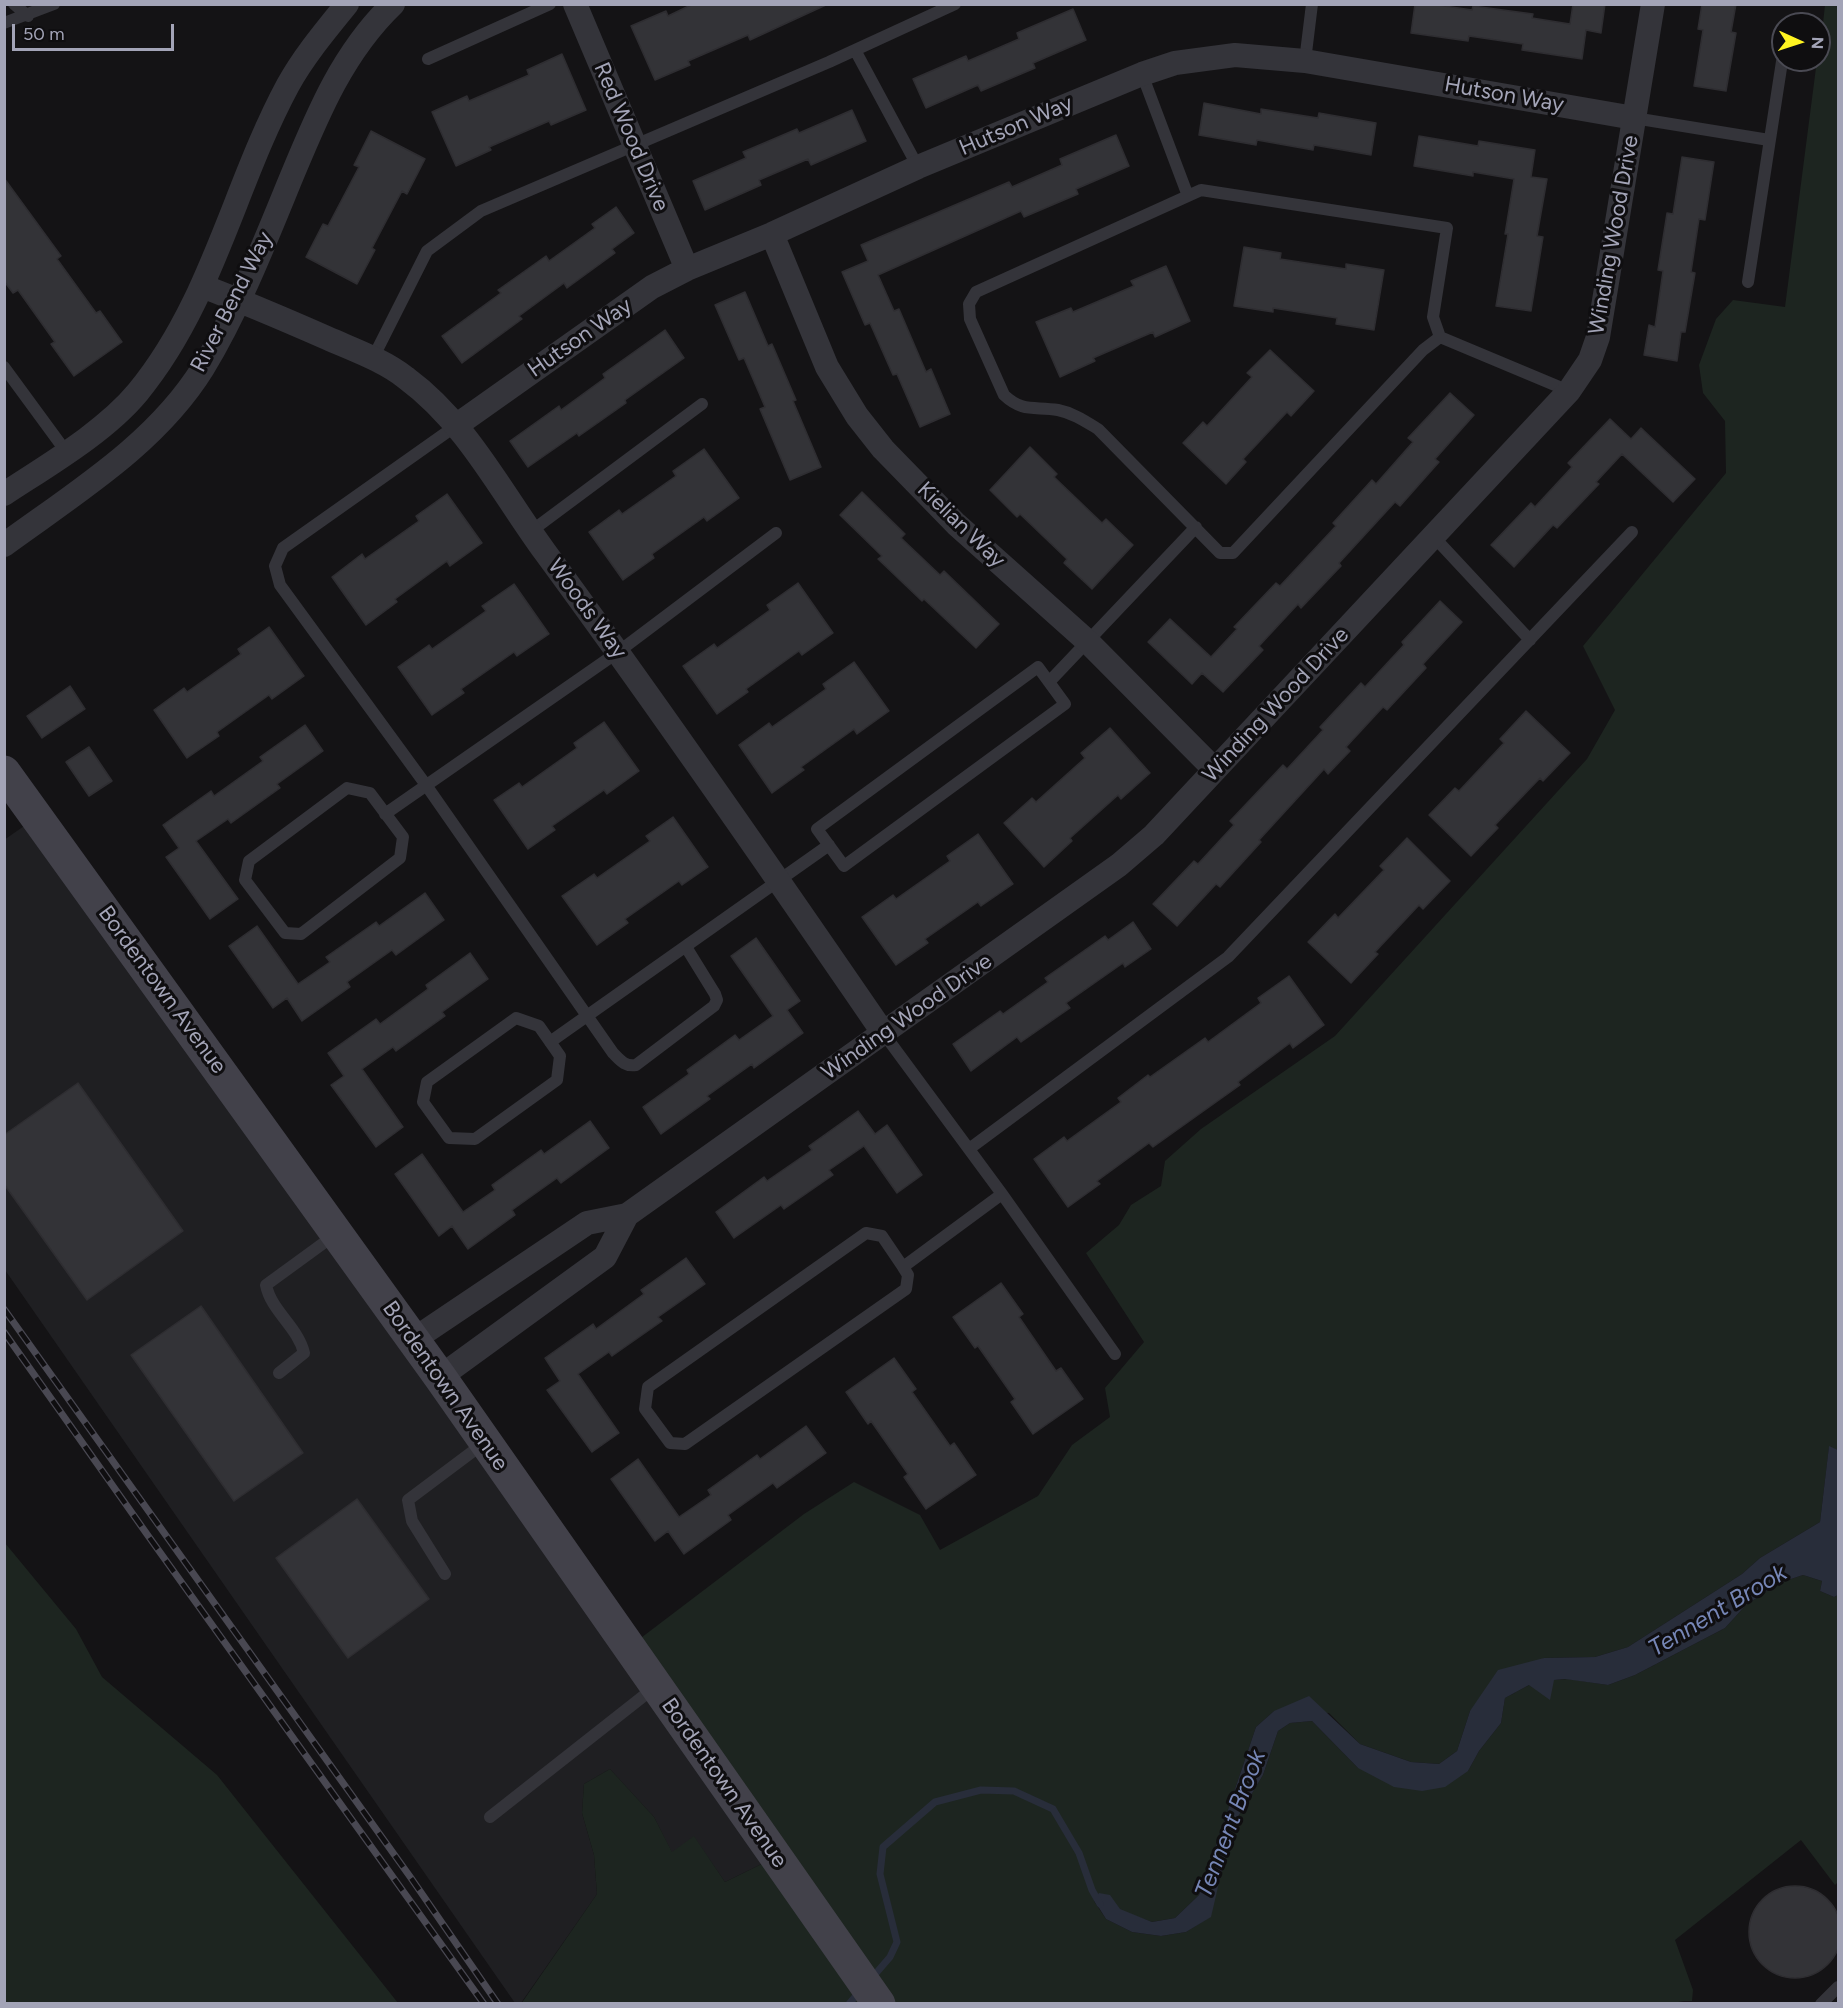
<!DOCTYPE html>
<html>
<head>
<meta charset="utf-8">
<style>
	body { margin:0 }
	#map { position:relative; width:1843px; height:2008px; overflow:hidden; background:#141315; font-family:Figtree,sans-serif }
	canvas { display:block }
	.frame { position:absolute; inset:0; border:6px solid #a3a4b7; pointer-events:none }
	.north { position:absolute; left:1771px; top:12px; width:60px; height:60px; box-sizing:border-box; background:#0f0e10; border:2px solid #4a4a53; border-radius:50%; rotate:93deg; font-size:16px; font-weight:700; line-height:24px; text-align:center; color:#a3a4b7 }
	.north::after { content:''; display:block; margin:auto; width:21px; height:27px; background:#fff421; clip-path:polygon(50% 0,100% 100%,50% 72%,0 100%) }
	.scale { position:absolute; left:12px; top:24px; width:162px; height:27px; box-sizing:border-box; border:3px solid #a3a4b7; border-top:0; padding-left:8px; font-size:18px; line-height:21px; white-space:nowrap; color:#a3a4b7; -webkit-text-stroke:4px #0f0e10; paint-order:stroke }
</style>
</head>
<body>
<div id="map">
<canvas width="1843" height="2008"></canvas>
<div class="frame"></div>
<div class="north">N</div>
<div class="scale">50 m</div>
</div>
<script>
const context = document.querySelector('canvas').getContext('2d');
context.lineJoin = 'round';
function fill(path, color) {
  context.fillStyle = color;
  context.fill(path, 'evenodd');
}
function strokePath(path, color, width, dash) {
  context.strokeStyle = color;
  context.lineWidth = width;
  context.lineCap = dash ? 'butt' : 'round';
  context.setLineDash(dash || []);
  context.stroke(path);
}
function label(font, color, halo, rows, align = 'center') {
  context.font = font + ' Figtree,sans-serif';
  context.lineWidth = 6;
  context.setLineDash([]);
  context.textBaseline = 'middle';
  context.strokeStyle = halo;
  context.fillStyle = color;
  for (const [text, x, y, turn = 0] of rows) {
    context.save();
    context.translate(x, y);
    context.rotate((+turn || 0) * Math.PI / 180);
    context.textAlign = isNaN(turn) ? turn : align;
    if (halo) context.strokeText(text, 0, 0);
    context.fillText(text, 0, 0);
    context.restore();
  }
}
const built = new Path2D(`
	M37,817L776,1857L725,1882L694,1837L672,1853L654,1817L610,1769L584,1784L582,1813L594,1855L597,1894L521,2003H515L5,1270L4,840Z`);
const green = new Path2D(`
	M1825,5H1838V1450L1829,1447L1820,1522L1760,1558L1742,1574L1628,1647L1595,1657L1544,1658L1470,1711L1457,1751L1439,1764L1411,1762L1360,1744L1329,1713L1274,1711L1256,1727L1199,1895L1175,1918L1152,1922L1094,1901L1106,1919L1132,1932L1161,1936L1186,1932L1210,1917L1232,1827L1263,1775L1278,1731L1290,1723L1312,1721L1358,1768L1468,1771L1479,1751L1501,1723L1505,1698L1529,1685L1554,1680L1568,1679L1608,1685L1635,1675L1725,1628L1746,1605L1779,1583L1803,1575L1822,1581L1820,1591L1834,1597L1838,1595V1882L1835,1885L1801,1840L1675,1940L1693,1990L1692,2001H1684L1673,2003L521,2004L597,1894L594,1855L582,1813L584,1784L610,1769L654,1817L672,1852L694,1836L725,1882L776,1857L629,1647L804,1514L854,1482L920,1515L940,1550L1038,1496L1072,1445L1110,1417L1105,1388L1144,1342L1086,1253L1119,1225L1131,1205L1161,1186L1165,1161L1201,1129L1335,1036L1587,759L1615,710L1583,646L1726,473L1725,421L1703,393L1699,365L1716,319L1733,300L1785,307L1817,60H1819Z
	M5,1543L76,1629L102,1677L217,1775L398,2003H5Z`);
const water = new Path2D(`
	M1829,1446L1838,1450V1595L1834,1597L1820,1591L1822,1581L1803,1575L1779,1583L1746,1605L1725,1628L1635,1675L1608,1685L1565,1679L1554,1680L1550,1700L1529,1685L1505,1698L1501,1723L1479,1751L1468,1771L1445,1787L1422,1791L1394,1787L1358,1768L1312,1721L1290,1723L1278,1731L1263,1775L1232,1827L1211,1917L1186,1932L1161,1936L1132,1932L1106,1919L1094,1900L1099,1893L1110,1895L1120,1909L1152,1922L1175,1918L1199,1895L1256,1727L1274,1711L1309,1696L1360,1744L1411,1762L1439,1764L1457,1751L1470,1711L1498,1670L1544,1658L1595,1657L1628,1647L1742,1574L1760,1558L1820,1522Z`);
const stream = new Path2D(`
	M871,1979L890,1957L897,1942L880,1874L883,1847L935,1802L981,1790L1014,1791L1053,1809L1079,1853L1092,1890L1100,1904
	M849,2004L859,1992`);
const building = new Path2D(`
	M693,4H828L750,40L748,35L688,61L690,65L655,80L631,26L666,11L668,16Z
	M1415,4H1431L1472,10L1473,6L1533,14L1532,18L1570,24L1573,4H1605L1601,33L1586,30L1582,59L1522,50L1523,44L1469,36L1468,41L1411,33Z
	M1702,4H1736L1731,32L1736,33L1726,91L1694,86L1703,30L1698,29Z
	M1073,9L1086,40L1033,63L1035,68L981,91L978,85L926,108L913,79L966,56L968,61L1019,39L1017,33Z
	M562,54L586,110L551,125L549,121L489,147L491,150L456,166L432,112L467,96L469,101L529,75L527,70Z
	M1204,103L1261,114V109L1318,118L1319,113L1376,123L1371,155L1314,145L1313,150L1257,140L1256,145L1199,135Z
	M852,110L866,141L811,165L808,159L759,180L761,185L705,210L693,181L746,158L743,152L797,129L799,133Z
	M371,131L425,159L407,194L402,191L372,248L375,250L357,284L306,257L323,224L328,226L359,167L354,165Z
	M1116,135L1129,166L1076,189L1078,194L1024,217L1021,211L878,275L894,311L899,309L926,372L931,369L950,414L920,427L897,374L893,375L870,323L865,325L842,272L868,261L861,245L1009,182L1012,187L1062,165L1060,159Z
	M1419,136L1478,146L1479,141L1535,150L1531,177L1547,179L1537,236L1543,237L1531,311L1496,306L1508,234H1505L1514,179L1473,172V176L1414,166Z
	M1682,157L1714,162L1705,220L1699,219L1691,272L1695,273L1685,332H1681L1677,361L1644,355L1649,325L1655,327L1663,271L1658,270L1667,213L1673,214Z
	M4,178L61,256L57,259L96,313L100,311L122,342L74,376L51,344L55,342L18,290L13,293L4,281Z
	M616,207L634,233L612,249L615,253L567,288L564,283L519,316L522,319L462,363L442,336L501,293L498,290L546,256L549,261L595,228L592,224Z
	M1244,247L1281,253L1280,259L1346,269V264L1384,270L1374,330L1336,324L1337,318L1273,308V312L1234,306Z
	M1166,266L1190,321L1155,337L1153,332L1093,358L1095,361L1060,377L1036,322L1071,308L1073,312L1134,286L1131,281Z
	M745,292L768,346L772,344L796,400L793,401L821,467L790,480L760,409L765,407L744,358L739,360L715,305Z
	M665,330L684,358L625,400L626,403L579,436L577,433L528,467L510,441L559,406L561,410L605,378L603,374Z
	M1270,350L1314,391L1291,416L1287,412L1243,459L1246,462L1226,484L1183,443L1203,422L1207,426L1252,377L1247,373Z
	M1450,393L1474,415L1435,459L1439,462L1400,506L1395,502L1339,563L1341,566L1301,608L1298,604L1259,646L1263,650L1223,692L1202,673L1192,684L1148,642L1170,619L1211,657L1237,629L1234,627L1276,583L1280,586L1336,526L1333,523L1372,480L1376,484L1413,442L1408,438Z
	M1610,419L1631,439L1641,428L1695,479L1673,502L1622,454L1596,482L1599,484L1557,528L1553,525L1514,567L1491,545L1531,503L1535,507L1572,467L1568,463Z
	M1030,447L1057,474L1054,477L1102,523L1106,519L1133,545L1092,589L1064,563L1067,559L1020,514L1017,517L990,490Z
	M704,449L739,498L707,521L704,517L652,554L654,558L623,580L589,532L619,510L622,514L676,476L673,471Z
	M862,492L905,534L901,538L940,575L944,571L999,624L976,648L924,599L922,601L878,559L882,556L840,515Z
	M447,494L482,543L450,566L447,561L395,599L397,602L366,625L332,577L362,554L365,559L419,521L416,516Z
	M798,583L833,633L802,655L799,651L746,689L748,692L717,714L683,666L714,644L717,648L770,610L767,605Z
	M514,584L549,634L517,656L514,652L461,689L464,693L432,715L398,667L429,645L432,649L486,611L482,606Z
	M1440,601L1462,622L1423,664L1426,668L1387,710L1383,707L1346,747L1350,751L1328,774L1324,769L1259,840L1261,842L1220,887L1216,884L1177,926L1153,904L1194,861L1198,864L1234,825L1230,821L1283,765L1287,769L1323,730L1320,727L1361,683L1365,687L1404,645L1402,642Z
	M269,627L304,676L272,699L269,695L217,732L219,736L187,758L154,710L184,688L187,692L241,654L238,649Z
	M854,662L889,711L857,734L854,729L801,767L804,770L772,793L739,745L769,723L772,727L826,689L823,684Z
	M70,686L85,709L42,738L27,716Z
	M1526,711L1570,753L1543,781L1540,778L1495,825L1498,828L1471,856L1429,815L1455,788L1459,791L1504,743L1500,739Z
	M604,722L639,771L607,794L604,790L552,826L555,830L528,849L494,800L519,783L522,787L577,748L574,743Z
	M305,725L323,751L277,784L280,788L231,823L228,819L196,841L238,899L210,919L166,857L179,848L163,825L211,791L214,796L263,761L260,757Z
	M1110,728L1150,773L1121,799L1118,795L1070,838L1072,841L1044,867L1004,823L1032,798L1036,802L1085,758L1081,753Z
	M89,747L112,781L89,796L66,762Z
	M673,817L708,867L682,885L679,881L625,919L628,923L597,945L562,896L594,874L597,878L650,841L646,836Z
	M978,834L1013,884L981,906L978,902L925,939L928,943L896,965L862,917L893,895L896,899L950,861L947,856Z
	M1407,838L1450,881L1423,909L1419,905L1375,952L1378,954L1351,983L1308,942L1335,914L1338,918L1384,870L1380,866Z
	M425,893L444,920L396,955L392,950L347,982L350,987L302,1021L287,998L273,1008L229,946L257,926L298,984L330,962L326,957L376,922L379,926Z
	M1133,922L1151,949L1125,967L1123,963L1066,1003L1070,1008L1021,1042L1017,1037L971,1071L953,1044L1000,1011L1003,1014L1048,982L1045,978L1105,936L1108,940Z
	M756,938L800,1001L787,1010L803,1033L754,1068L752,1064L707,1096L710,1099L661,1134L643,1107L689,1074L687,1070L735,1035L739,1040L773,1016L731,956Z
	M470,953L488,979L442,1012L445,1016L396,1051L393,1047L362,1069L403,1127L376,1147L331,1085L344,1076L328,1053L376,1019L380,1024L428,989L426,985Z
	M1289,976L1324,1025L1293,1048L1290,1043L1238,1082L1240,1085L1153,1147L1149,1143L1097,1181L1100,1184L1068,1207L1034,1159L1064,1137L1067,1141L1121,1102L1118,1098L1148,1075L1150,1077L1205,1038L1208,1042L1261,1003L1258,998Z
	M78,1083L183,1231L87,1300L4,1184V1135Z
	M858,1111L875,1134L887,1125L922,1175L897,1193L864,1146L829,1170L833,1175L784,1209L781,1205L734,1238L716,1212L764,1177L767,1181L812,1150L809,1146Z
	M590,1121L609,1148L561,1183L557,1178L512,1210L515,1215L468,1249L452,1226L439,1236L395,1174L422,1154L463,1212L495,1190L492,1185L541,1150L544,1154Z
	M686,1258L705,1284L658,1317L662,1321L612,1356L609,1352L578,1374L619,1433L592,1452L547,1390L560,1381L545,1358L593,1324L596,1329L644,1294L641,1290Z
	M1001,1283L1023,1314L1019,1317L1056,1371L1061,1368L1083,1399L1033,1434L1011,1402L1015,1399L978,1346L975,1348L953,1317Z
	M201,1306L303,1453L234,1501L131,1355Z
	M894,1358L916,1389L912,1392L950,1446L954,1443L976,1475L926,1509L904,1477L908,1474L871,1421L868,1424L846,1392Z
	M806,1426L826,1453L777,1488L773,1483L728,1515L731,1520L684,1554L668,1531L655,1541L611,1479L638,1459L679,1517L711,1495L708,1490L757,1455L760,1459Z
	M357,1499L429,1599L348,1658L276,1558Z
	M1749 1932a46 46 0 1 1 92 0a46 46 0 1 1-92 0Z`);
const lane = new Path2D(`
	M14,4L28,16
	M4,23L54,4
	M855,50L918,167
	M428,59L550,4
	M1305,61L1312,4
	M1142,74L1188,196
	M1634,118L1769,140
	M1201,190L1447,228L1433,317L1440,337L1423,350L1233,553H1220L1098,429C1085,421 1073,413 1058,410C1035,406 1023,413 1004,395L970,319L969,304L976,292Z
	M1748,282L1783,55
	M1440,337L1569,391
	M373,358L427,251L481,211L829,62L955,4
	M4,367L67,453
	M457,425L283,548L275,566L280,585L426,785L613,1053C620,1060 625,1067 636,1065L714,1006L717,1000L715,994L686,947
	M530,532L702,404
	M1434,537L1530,640
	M1038,667L1065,704L844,866L817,829Z
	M1049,682L1196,527
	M347,788L370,793L403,837L400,858L301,934L285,933L245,880L249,861Z
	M385,814L618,652L776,533
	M516,1018L539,1026L560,1056L557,1080L475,1139L449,1138L423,1102L427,1082Z
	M884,1034L1002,1194L1115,1354
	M550,1042L829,845
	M969,1149L1228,957L1632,532
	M903,1267L882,1236L866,1233L648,1387L645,1409L670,1443L685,1444L906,1289L908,1275L903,1267L1002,1194
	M279,1373L304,1353C298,1327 271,1311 266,1285L336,1234
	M445,1574L412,1521L408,1500L484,1443
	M490,1817L655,1687
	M1821,2004L1838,1987`);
const street = new Path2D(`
	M575,4L687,269
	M772,234L827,367L857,416L883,449L956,524L1087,641L1214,769
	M202,286C244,302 286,320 327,338C354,350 383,360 406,378C467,423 501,492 545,552C661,710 773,872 884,1034
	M457,425L652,287L687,269L772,234L918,167L1142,74L1175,63L1235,55L1305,61L1634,118
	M4,494C48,465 105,432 138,392C212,302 234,185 288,85C304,56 326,30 347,4
	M4,545C75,493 156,444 203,368C237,312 264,244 289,183C316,118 341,54 393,4
	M627,1215L1119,865L1154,835L1569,391L1590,360L1598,337L1653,4
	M413,1340L587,1223L627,1215L605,1257L440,1377`);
const secondary = new Path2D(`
	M4,772L440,1377L879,2004`);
const rail = new Path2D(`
	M4,1309L411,1878L498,2004
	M4,1332L149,1537L484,2004`);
const streetNames = [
	["Hutson Way",1504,95,10],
	["Hutson Way",1016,126,-23],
	["Red Wood Drive",631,137,67],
	["Winding Wood Drive",1614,235,-80],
	["River Bend Way",232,302,-63],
	["Hutson Way",580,338,-35],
	["Kielian Way",961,525,44],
	["Woods Way",587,609,54],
	["Winding Wood Drive",1276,705,-47],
	["Bordentown Avenue",162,990,54],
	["Winding Wood Drive",907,1017,-35],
	["Bordentown Avenue",445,1386,55],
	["Bordentown Avenue",724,1783,55]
];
const waterNames = [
	["Tennent Brook",1718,1611,-31],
	["Tennent Brook",1231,1824,-69]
];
fill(built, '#1f1f22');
fill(green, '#1d2520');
fill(water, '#282d3a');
strokePath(stream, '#282d3a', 7);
fill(building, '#333337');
strokePath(building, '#2e2d31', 1.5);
strokePath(lane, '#34343a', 12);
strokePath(street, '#34343a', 24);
strokePath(secondary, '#42414a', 33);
strokePath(rail, '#494852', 7);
strokePath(rail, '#0f0e10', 4.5, [14]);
label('22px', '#a3a4b7', '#0f0e10', streetNames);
label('italic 24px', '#7686b6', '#0f0e10', waterNames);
</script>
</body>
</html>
